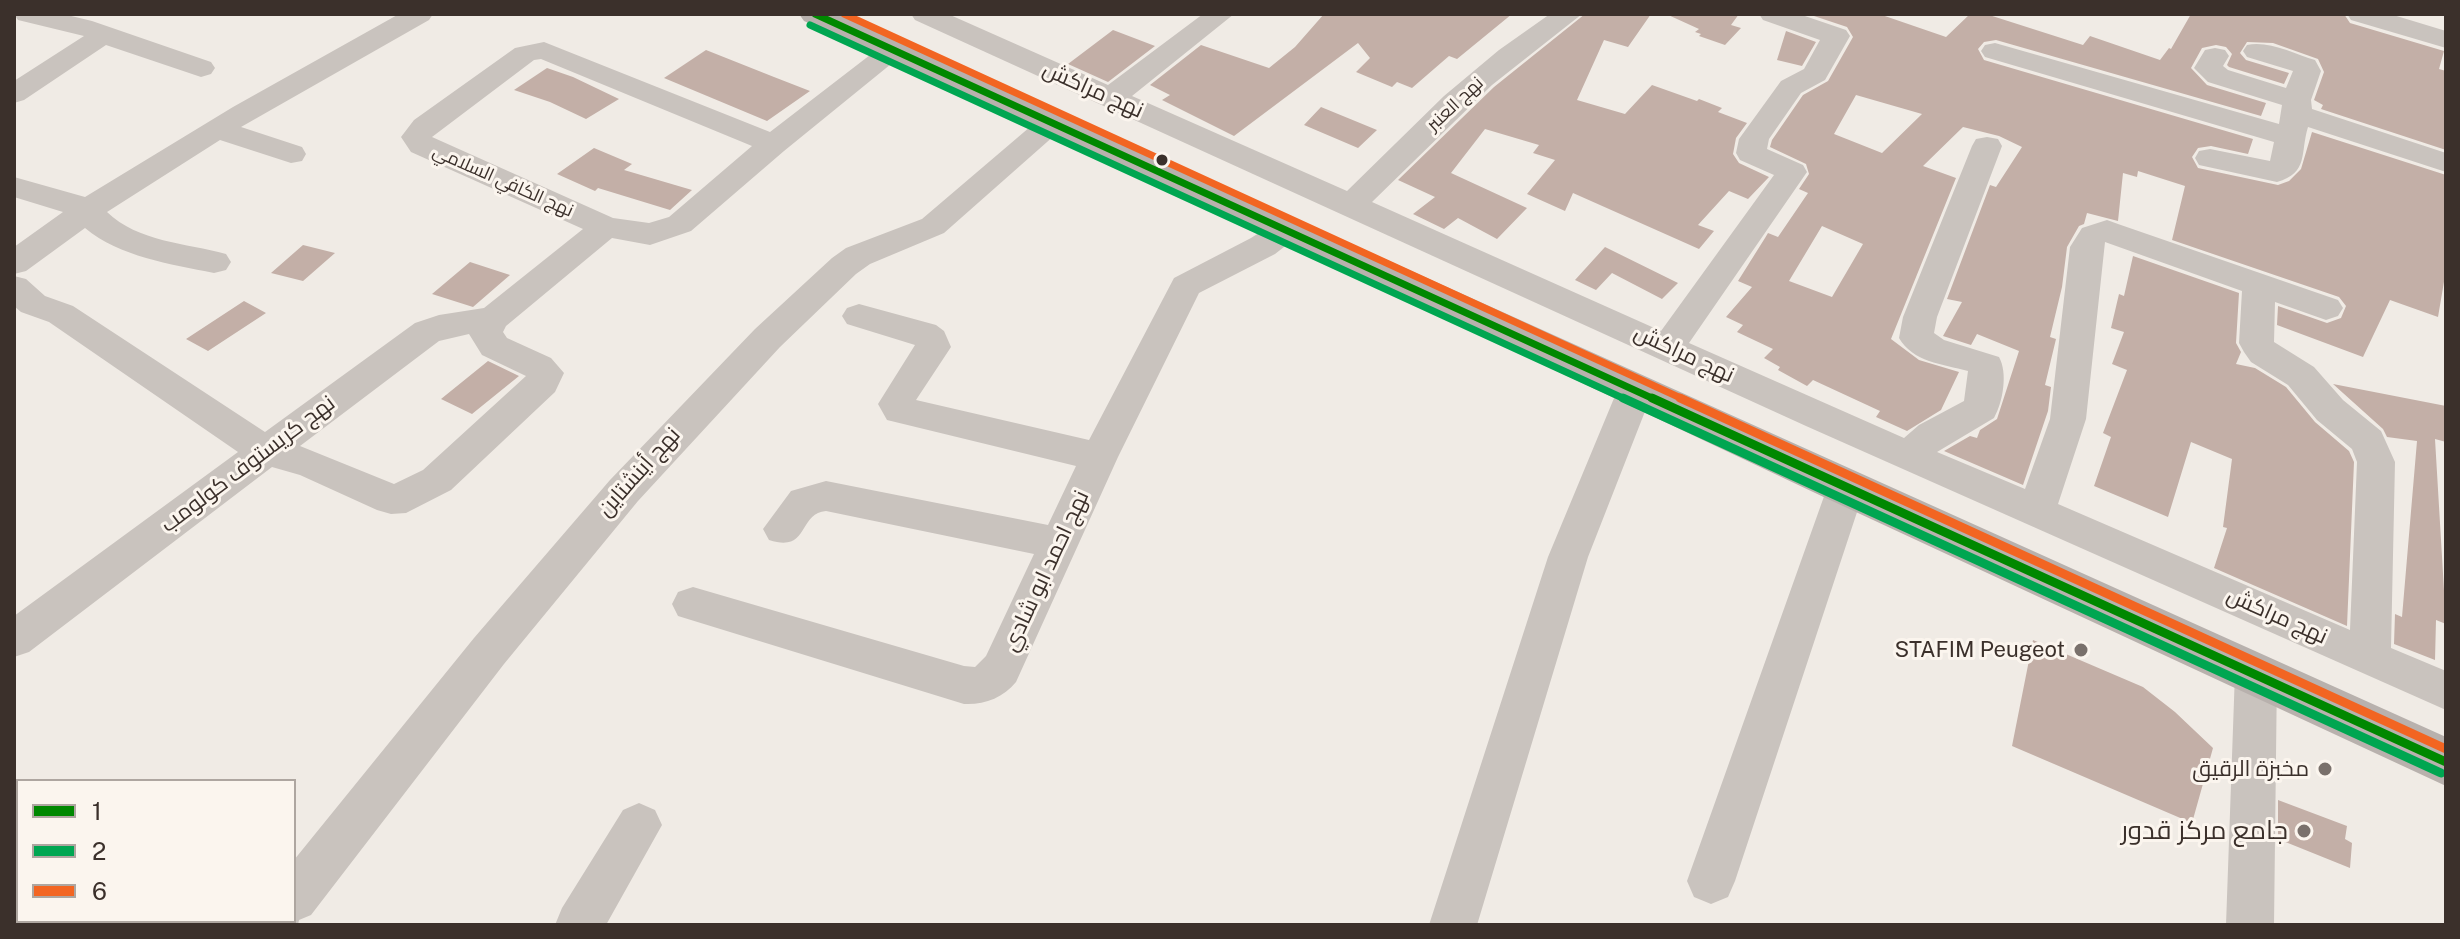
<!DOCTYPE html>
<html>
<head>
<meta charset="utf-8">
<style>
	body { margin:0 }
	#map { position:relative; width:2460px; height:939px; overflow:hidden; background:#f0ebe5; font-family:"Public Sans",sans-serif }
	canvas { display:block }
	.frame { position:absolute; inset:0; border:16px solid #3b302b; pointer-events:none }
	.legend { position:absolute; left:16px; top:779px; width:280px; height:144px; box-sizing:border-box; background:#fbf5ee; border:2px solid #aea6a0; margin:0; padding:10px 14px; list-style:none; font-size:24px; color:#3b302b }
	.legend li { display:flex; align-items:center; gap:16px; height:40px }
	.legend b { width:40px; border:2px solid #aea6a0 }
</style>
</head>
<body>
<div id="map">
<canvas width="2460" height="939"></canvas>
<div class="frame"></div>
<ul class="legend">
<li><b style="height:10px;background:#080"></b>1</li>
<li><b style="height:10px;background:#00a651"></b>2</li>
<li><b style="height:10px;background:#f26522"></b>6</li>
</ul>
</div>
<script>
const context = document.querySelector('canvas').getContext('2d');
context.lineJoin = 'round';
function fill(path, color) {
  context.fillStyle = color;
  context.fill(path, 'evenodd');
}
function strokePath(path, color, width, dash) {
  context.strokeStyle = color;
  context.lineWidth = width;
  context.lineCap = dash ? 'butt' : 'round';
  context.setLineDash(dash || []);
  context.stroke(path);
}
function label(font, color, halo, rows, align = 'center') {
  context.font = font + ' "Public Sans",Cairo,sans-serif';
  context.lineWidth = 6;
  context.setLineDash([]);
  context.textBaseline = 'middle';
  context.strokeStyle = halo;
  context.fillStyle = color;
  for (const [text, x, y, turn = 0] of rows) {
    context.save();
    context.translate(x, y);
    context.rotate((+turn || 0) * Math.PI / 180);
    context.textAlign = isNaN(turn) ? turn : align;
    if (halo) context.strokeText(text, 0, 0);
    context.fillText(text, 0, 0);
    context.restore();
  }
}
const building = new Path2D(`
	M1324,14H1512L1457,59L1449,56L1412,88L1397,82L1392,87L1356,72L1370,58L1358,43L1234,136L1162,100L1170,95L1150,85L1201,45L1269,68L1295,47Z
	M1585,14H1651L1628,47L1604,40L1577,100L1625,114L1652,85L1697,101L1699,99L1722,108L1718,112L1747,123L1736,138L1733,154L1739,163L1769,177L1748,199L1729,191L1698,225L1714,231L1699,249L1573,193L1565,211L1527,194L1555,160L1533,153L1539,145L1485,129L1451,173L1527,208L1497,239L1458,218L1444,229L1413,214L1435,197L1398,180L1494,87Z
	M1666,14H1739L1731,25L1741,28L1725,45L1699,36L1701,34L1695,32L1699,29Z
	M1808,14H1879L1946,37L1970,14H1986L2083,45L2090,36L2160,60L2169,48L2171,49L2191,14H2344L2350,23L2444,51L2439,69L2446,71V150L2321,109L2323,105L2314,100L2324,72L2318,59L2273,43L2247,42L2240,53L2246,60L2289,73L2284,84L2229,67L2227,65L2232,54L2226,47L2216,45L2202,48L2191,68L2207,85L2266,103L2261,116L1996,40L1984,42L1978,49L1984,60L2253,139L2248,154L2211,146L2198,148L2192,157L2198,168L2278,185L2289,181L2301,169L2312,132L2446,175V270L2438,317L2390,300L2363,357L2277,325L2278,306L2327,323L2341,318L2346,306L2339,297L2172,240L2185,186L2138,171L2137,177L2123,173L2118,221L2087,213L2084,224L2079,226L2067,247L2062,287L2050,337L2056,339L2045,385L2051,387L2048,411L2023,485L1944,451L1970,436L1977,438L1980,430L1997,419L2019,351L1977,334L1971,345L1943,336L1962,302L1947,299L1990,185L1996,187L2022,147L1999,136L1963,127L1923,166L1956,178L1891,339L1919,360L1959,372L1941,410L1907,431L1876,417L1880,411L1813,380L1807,386L1778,370L1780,367L1764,358L1773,349L1737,332L1743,325L1726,317L1752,287L1738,281L1765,238L1768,233L1778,237L1808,193L1799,189L1809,174L1806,164L1770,147L1772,140L1803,95L1828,81L1853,37L1847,27ZM1856,95L1922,114L1882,153L1834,134ZM1822,226L1863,244L1832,297L1789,281Z
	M1113,30L1155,46L1108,82L1068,64Z
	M1786,31L1816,42L1802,66L1777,60Z
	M706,50L774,77L810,91L767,121L664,78Z
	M547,68L573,77L619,99L586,119L550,102L514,90Z
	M1321,107L1377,130L1358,148L1304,125Z
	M594,148L632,164L624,170L692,190L670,210L598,188L595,191L557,174Z
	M303,245L335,253L303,281L271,273Z
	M1605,247L1678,283L1662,299L1612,273L1596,290L1575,280Z
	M2133,256L2239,293L2236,343L2241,352L2236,364L2255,368L2286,387L2315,422L2349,451L2354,462L2347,626L2214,568L2227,528L2223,527L2232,459L2191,442L2168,517L2094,486L2111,437L2103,433L2127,370L2112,364L2124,332L2111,328L2119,294L2124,296Z
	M470,262L510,275L473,307L432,294Z
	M244,301L266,313L208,351L186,339Z
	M488,361L519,376L472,414L441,399Z
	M2333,384L2446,406V442L2435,439L2446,624L2436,620L2435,660L2394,644L2395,614L2402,617L2417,441L2387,437L2383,429Z
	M2033,640L2143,687L2175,712L2213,748L2192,823L2012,746Z
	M2278,800L2347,826L2345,839L2352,843L2350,868L2278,839Z`);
const minor = new Path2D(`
	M14,14H63L92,21L211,62L215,68L211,74L201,77L106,45L24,100L14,103V81L84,36L18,20Z
	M399,14H433L429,20L241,127L302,147L306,154L302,161L291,163L220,140L107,212C138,242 186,243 226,254L231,262L226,270L214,273C170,264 120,257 85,228L26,271L14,274V247L63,212L14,197V177L85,197L233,107Z
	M911,14H948L1108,85L1203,14H1234L1132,96L1347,191L1444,96L1499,50L1550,14H1582L1492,85L1372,202L1661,331L1774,175L1740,160L1736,153L1739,139L1781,81L1804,69L1820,40L1763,20L1759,14H1799L1846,30L1850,36L1825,80L1801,93L1769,139L1767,149L1803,165L1807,172L1689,343L1904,438L1919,425L1964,401L1968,371C1942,364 1913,362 1899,338L1903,317L1972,146L1976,139L1987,137L1998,139L2002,146L1937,317L1934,333L1944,340L1999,357C2008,373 2003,402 1994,418L1937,452L2025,489L2050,419L2070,247L2082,228L2107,220L2118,224L2338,300L2343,308L2338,316L2326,320L2275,302L2274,342L2314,367L2343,400L2381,431L2395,462L2391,648L2446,671V710L1806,426L915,20ZM2105,242L2242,291L2239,343L2244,352L2251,362L2288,385L2317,420L2352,449L2357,462L2350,630L2058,504L2086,419Z
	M2347,14H2390L2446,31V48L2351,20Z
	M544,42L770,132L883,45L893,43L903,45L907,51L784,151L691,231L650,245L612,238L506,326L503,332L507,338L551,358L564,373L555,392L451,490L406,513L391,514L377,510L300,475L272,467L29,652L14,657V616L238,452L49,322L21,312L14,306V276L26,279L45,296L73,306L265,432L415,323L439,315L484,308L583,229L411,152L401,137L414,120L515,48ZM541,59L752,146L669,217L649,223L613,218L432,137L534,60ZM469,334L482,355L526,376L423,470L394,484L300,446L439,341Z
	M1995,43L2279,124L2282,105L2208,82L2194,68L2205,50L2215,48L2225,50L2229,56L2223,66L2228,70L2286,88L2293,71L2247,57L2243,51L2247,45C2268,40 2295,54 2315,60L2321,71L2311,100L2312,109L2446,153V172L2308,127C2300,153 2309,173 2277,182L2199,165L2195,158L2199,151L2210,149L2270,161L2274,142L1985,57L1981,51L1985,45Z
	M1054,112L1064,115L1069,121L1064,127L944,233L870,264L856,274L780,347L638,501L504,664L311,915L299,920L298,925H247L248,921H294V860L474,638L610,480L755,329L832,258L846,248L922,219L1044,115Z
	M1287,219L1298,222L1303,229L1298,236L1275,254L1199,293L1118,457L1016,682C1003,698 984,705 964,704L678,616L672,604L678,592L693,587L964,666L975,667L986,656L1034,554L826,511C797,514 810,553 769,540L763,529L791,491L826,481L1048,525L1076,466L887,420L878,404L915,345L847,324L842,316L847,308L859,304L936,325L944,331L951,347L916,400L1089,440L1174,278L1251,238L1276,222Z
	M1635,378L1648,382L1653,391L1588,557L1477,925H1429L1548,557L1617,391L1622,382Z
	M1846,473L1860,477L1865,488L1735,881L1728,897L1711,904L1694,897L1687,881L1827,488L1832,477Z
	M2256,654L2271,659L2277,672L2274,925H2226L2235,672L2241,659Z
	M639,803L655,810L662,825L606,925H555L562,908L623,810Z`);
const major = new Path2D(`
	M799,14H841L2446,737V786L1830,500L1042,128L804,21Z`);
const bus1Far1 = new Path2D(`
	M815,14L1656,400`);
const bus1 = new Path2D(`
	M1652,398L2446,762`);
const bus2Far1 = new Path2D(`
	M810,25L1627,400`);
const bus2 = new Path2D(`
	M1623,398L2441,773`);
const bus3Far1 = new Path2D(`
	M844,14L1685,400`);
const bus3 = new Path2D(`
	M1680,398L2446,749`);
const markers = [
	[1162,160,7,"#3b302b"],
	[2081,650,8,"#7a716c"],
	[2325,769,8,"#7a716c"],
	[2304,831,8,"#7a716c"]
];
const farStreetnames = [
	["نهج العنبر",1455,104,-43],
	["نهج الكافي السلامي",503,181,24]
];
const streetNames = [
	["نهج مراكش",1093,90,24],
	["نهج مراكش",1684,354,25],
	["نهج كريستوف كولومب",248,464,-37],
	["نهج أينشتاين",639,472,-48],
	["نهج احمد ابو شادي",1046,571,-65],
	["نهج مراكش",2277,616,24]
];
const poiNames = [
	["STAFIM Peugeot",2065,650],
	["مخبزة الرقيق",2309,769]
];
const nearPoinames = [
	["جامع مركز قدور",2288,831]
];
fill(building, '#c3afa7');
fill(minor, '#c9c3be');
fill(major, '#b8b1ad');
strokePath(bus1Far1, '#080', 7);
strokePath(bus1, '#080', 9);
strokePath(bus2Far1, '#00a651', 7);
strokePath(bus2, '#00a651', 9);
strokePath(bus3Far1, '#f26522', 7);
strokePath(bus3, '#f26522', 9);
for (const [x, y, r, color] of markers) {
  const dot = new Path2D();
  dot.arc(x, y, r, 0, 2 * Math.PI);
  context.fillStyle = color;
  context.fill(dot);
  strokePath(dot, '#fbf5ee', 3);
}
label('18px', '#3b302b', '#fbf5ee', farStreetnames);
label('22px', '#3b302b', '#fbf5ee', streetNames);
label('22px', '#3b302b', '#fbf5ee', poiNames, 'right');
label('26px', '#3b302b', '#fbf5ee', nearPoinames, 'right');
</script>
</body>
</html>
